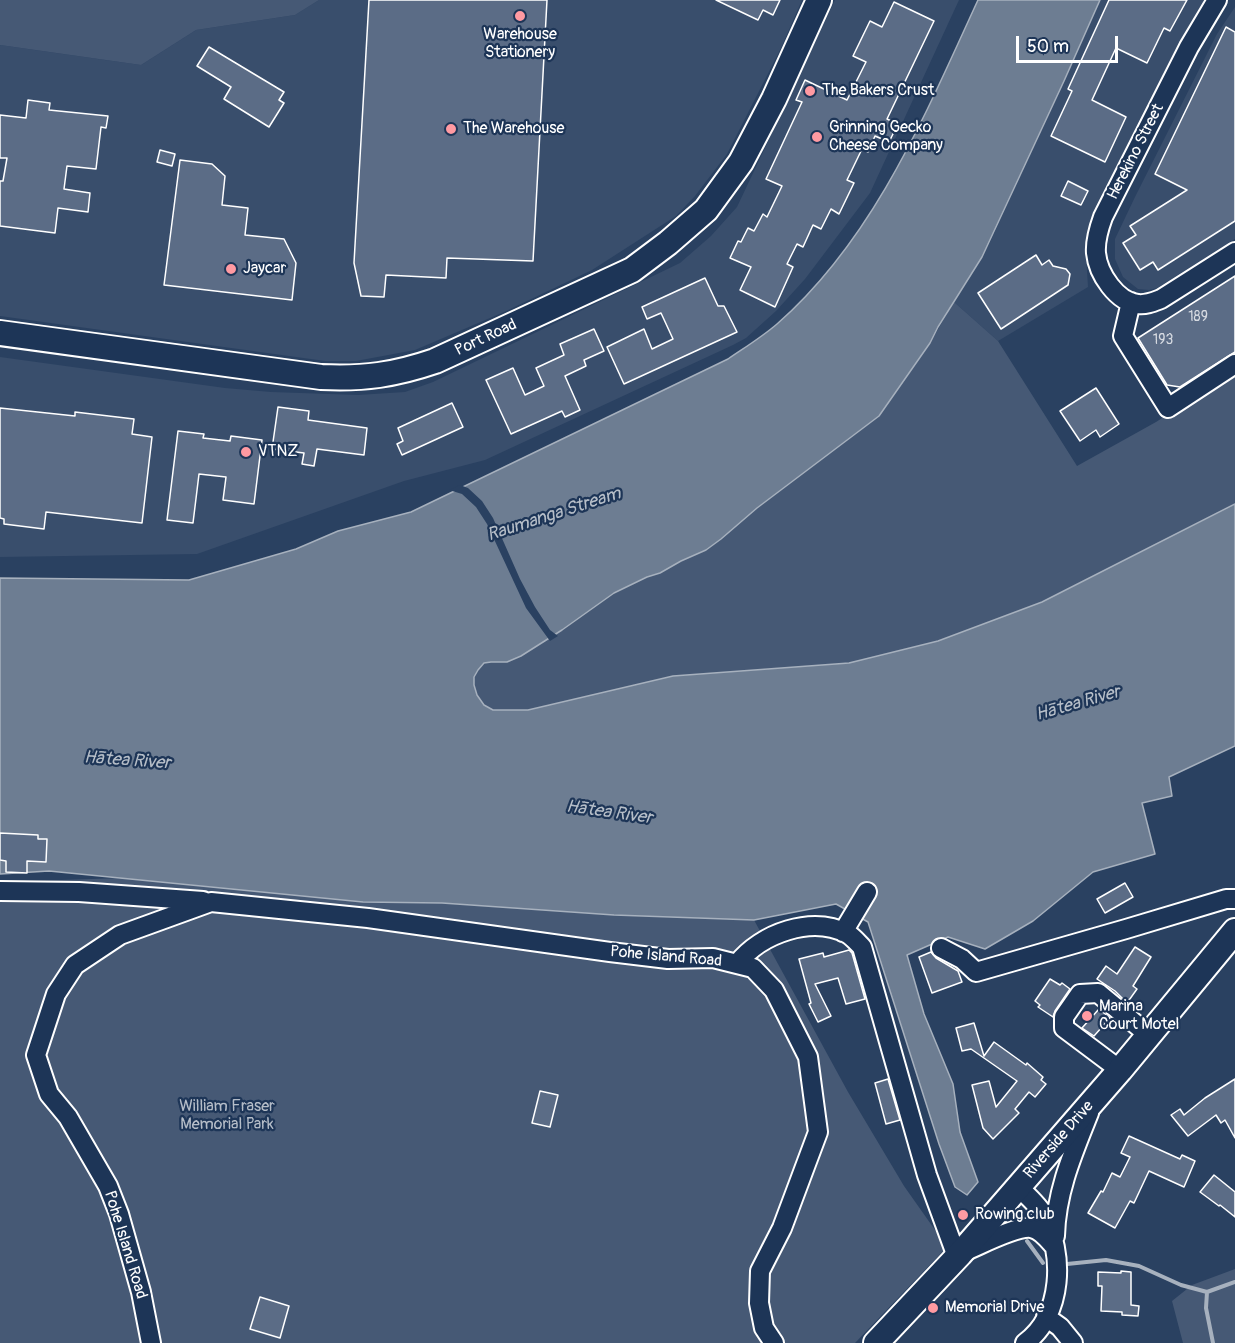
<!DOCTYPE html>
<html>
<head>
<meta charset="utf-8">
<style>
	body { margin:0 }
	#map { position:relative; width:1235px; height:1343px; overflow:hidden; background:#2a4161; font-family:Pangolin,sans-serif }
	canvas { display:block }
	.scale { position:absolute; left:1016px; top:36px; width:102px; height:27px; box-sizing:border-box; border:3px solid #fff; border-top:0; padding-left:8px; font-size:18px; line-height:21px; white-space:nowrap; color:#fff; -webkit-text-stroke:4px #1d3557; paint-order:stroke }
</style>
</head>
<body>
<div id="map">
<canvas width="1235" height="1343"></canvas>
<div class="scale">50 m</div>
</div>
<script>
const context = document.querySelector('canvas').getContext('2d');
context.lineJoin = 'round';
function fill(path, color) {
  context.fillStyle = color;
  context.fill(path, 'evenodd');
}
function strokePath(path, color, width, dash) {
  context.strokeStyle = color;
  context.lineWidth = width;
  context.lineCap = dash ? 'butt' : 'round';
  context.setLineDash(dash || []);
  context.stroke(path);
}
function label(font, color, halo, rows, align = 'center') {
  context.font = font + ' Pangolin,sans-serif';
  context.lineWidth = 4.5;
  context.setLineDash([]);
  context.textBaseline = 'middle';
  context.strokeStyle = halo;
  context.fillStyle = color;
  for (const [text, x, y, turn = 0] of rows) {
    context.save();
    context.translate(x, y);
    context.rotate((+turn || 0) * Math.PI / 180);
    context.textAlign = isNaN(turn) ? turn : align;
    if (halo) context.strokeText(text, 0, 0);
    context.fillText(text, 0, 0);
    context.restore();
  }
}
const built = new Path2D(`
	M319,0H802L781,48L727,154L695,196L676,216L592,270L504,312L415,350L356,361H325L0,316V45L141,65L196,30L295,15Z
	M835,0H959L870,193L805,279L776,311L746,338L733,345L485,460L404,481L197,554L0,557V357L225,388L271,392L358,395L405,392L433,382L680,263L711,236L737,207Z
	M1100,0H1211L1106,206L1086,255L1088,287L998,341L954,302L982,257L990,242L1064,81Z
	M1235,7V239L1157,288L1149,290L1138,289L1123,277L1115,259V239L1135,197L1217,34Z`);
const green = new Path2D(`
	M0,0H319L295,15L196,30L141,65L0,45Z
	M954,302L998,341L1077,466L1156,422L1235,371V504L1042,602L938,641L849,663L673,676L528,710H493L484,705L477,695L474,685V677L478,670L484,663L491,662H507L521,656L562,630L614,593L647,577L660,573L681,561L706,550L721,539L757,508L879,416L930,343Z
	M122,878L363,902L442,903L614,915L754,920L848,1092L904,1186L947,1247L855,1343H0V882Z
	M1235,1269V1343H1183L1172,1301L1192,1285Z`);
const water = new Path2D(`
	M978,0H1100L1064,81L982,257L938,327L930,343L879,416L757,508L721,539L706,550L681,561L660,573L647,577L614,593L562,630L521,656L507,662H491L484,663L478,670L474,677V685L477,695L484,705L493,710H528L673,676L849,663L938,641L1042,602L1235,504V746L1169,777L1172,796L1142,803L1155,854L1093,872L1033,921L985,949L948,937L907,955L924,1014L953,1084L960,1132L978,1182L967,1195L955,1187L939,1144L868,922L836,904L754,920L614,915L442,903L363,902L49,871L0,874V578L189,580L296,549L338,531L411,512L728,359C744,348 762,337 777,324C874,239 925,115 978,0Z`);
const pier = new Path2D(`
	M460,485L468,488L482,501L493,518L520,579L535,607L550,630L558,636L550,641L526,608L487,524L476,507L462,494L449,490Z`);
const stream = new Path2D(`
	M1027,1241L1043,1263
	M1067,1264L1106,1260L1139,1266L1181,1285L1207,1292L1235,1282
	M1207,1292L1206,1308L1213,1343`);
const building = new Path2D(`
	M369,0H547L533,261L447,258L446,278L386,275L384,297L361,296L354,263Z
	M716,0H780L773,15L763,10L758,20Z
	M1109,0H1187L1170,31L1164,28L1147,63L1116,48L1092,100L1126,117L1105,162L1051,136L1072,91L1068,89Z
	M894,2L934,21L887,119L898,124L889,142L875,136L868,152L862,149L847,180L854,183L839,214L831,209L821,229L813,225L803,247L797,244L787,264L793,267L775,307L740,290L751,267L730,258L738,241L741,242L748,228L754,231L763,214L767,217L782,186L766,179L802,102L796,100L805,80L847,100L866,62L853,56L870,21L882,27Z
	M1226,27L1235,32V221L1158,270L1153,262L1140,270L1123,243L1136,235L1130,226L1187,190L1155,174Z
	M209,47L284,92L279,100L284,103L269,127L224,99L231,87L197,66Z
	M28,100L50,103L49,110L108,116L106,128L101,127L96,169L67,166L64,189L90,193L88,212L58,208L55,233L0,226V181H3L7,158H0V115L26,118Z
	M160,150L175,154L172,166L157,162Z
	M180,160L212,164L225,176L222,205L248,208L245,235L284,239L296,263L292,300L164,285Z
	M1068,181L1088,191L1081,205L1061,196Z
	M1036,255L1042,265L1049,260L1053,266L1066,269L1070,274L1068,285L1001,329L978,293Z
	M1235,276V352L1180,387L1167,385L1138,338Z
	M705,278L718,306H724L737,332L624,384L607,347L644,329L652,349L673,339L661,313L647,319L642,307Z
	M594,329L604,351L584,360L586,366L565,376L580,410L565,417L562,411L511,434L486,380L513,368L525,395L544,386L536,368L564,355L560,344Z
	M1096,388L1119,424L1100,437L1096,430L1080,441L1060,411Z
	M452,403L463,427L402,455L397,444L403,441L398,428Z
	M278,407L309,411L308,420L367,428L364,455L317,449L314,466L302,464L304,453L272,449Z
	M0,408L75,416V412L134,419L132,434L152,437L142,523L46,512L44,529L4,524V519L0,518Z
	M178,431L204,434L203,438L230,441L231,436L262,440L254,504L223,500L226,477L199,474L193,523L167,520Z
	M0,833L38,835V839H47L46,862L27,861V873L6,872V861L0,860Z
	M1125,883L1133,897L1105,913L1097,899Z
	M1135,947L1151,957L1133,986L1137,989L1127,1003L1115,991L1097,979L1106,966L1117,974Z
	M849,950L852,953L865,999L846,1004L838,978L815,984L831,1016L818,1022L809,1004L811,1003L799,959L823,953L824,957Z
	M931,952L936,958L958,971L962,982L932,993L919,957Z
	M1050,979L1060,985L1062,983L1070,989L1055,1011L1053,1017L1038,1007L1040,1005L1035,1001Z
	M1099,1009L1110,1018L1094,1036L1082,1028Z
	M974,1023L984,1056L994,1042L1026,1065L1027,1063L1043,1077L1041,1080L1046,1084L1035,1097L1029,1092L1015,1109L1019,1113L993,1139L983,1128L972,1085L989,1081L996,1107L1017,1081L971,1049L962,1051L956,1028Z
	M888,1079L900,1120L886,1124L875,1083Z
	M1235,1079V1138L1225,1120L1221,1123L1216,1115L1188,1136L1171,1115L1180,1109L1184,1115L1205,1098Z
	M540,1091L558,1095L550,1127L532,1123Z
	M1129,1136L1180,1159L1182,1155L1195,1161L1184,1187L1149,1171L1134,1203L1130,1201L1115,1228L1088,1213L1101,1191L1103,1192L1112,1173L1120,1177L1130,1157L1121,1153Z
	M1214,1175L1235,1192V1217L1220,1205L1219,1206L1200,1192Z
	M1121,1271L1131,1272V1305L1139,1306L1138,1316L1122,1315V1312L1101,1311L1102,1286H1098V1272L1121,1273Z
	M260,1297L289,1306L280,1338L250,1329Z`);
const minor = new Path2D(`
	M1217,0L1189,47L1103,217C1099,228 1095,241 1096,253C1098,274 1117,302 1138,304C1146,305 1153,302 1161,299L1235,252
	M1131,302L1123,336L1168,408L1235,364
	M0,891L79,892L203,901
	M843,932L867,892
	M941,948L962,959L976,972L1126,929L1226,899H1235
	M737,964C761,933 812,915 848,934C853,937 858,943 862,947L927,1175L957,1257
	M1120,1070L1064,1028V1017L1080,994L1098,993L1150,1036
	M1018,1187C1027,1195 1037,1204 1043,1214C1065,1253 1063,1315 1025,1343
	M1055,1236C1056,1192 1073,1153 1089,1113
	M963,1252C979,1246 1015,1226 1031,1228C1040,1229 1047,1238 1053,1245
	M1046,1317L1060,1327L1073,1343
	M151,1343L141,1292L119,1214L108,1186L68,1117L49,1094L36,1055L56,994L75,965L120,935L211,902L368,918L610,952L668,959L713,958L753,968L774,990L808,1057L818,1132L782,1228L760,1271L759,1303L764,1328L774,1343`);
const major = new Path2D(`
	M0,333L321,377C364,379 394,375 435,361L632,270L668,243L706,210L741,162L774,99L819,0
	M876,1343L960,1254L1120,1070L1235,931`);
const markers = [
	[520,16,6,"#ff9aa2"],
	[810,91,6,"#ff9aa2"],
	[451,129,6,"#ff9aa2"],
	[817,137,6,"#ff9aa2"],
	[231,269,6,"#ff9aa2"],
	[246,452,6,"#ff9aa2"],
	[1087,1016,6,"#ff9aa2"],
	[963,1215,6,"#ff9aa2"],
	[933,1308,6,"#ff9aa2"]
];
const numberNames = [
	["189",1198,317],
	["193",1163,340]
];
const poiNames = [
	["Warehouse",520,35,"center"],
	["Stationery",520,53,"center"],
	["The Bakers Crust",822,91],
	["Grinning Gecko",829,128],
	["Cheese Company",829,146],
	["The Warehouse",463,129],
	["Jaycar",243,269],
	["VTNZ",258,452],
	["Marina",1099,1007],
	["Court Motel",1099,1025],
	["Rowing club",975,1215],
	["Memorial Drive",945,1308]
];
const streetNames = [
	["Herekino Street",1136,152,-63],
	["Port Road",486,338,-25],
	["Pohe Island Road",666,957,5],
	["Riverside Drive",1059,1140,-49],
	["Pohe Island Road",125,1245,73]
];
const parkNames = [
	["William Fraser",227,1107],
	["Memorial Park",227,1125]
];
const waterNames = [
	["Raumanga Stream",554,515,-18],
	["Hātea River",1078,704,-16],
	["Hātea River",127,761,4],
	["Hātea River",609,813,8]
];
fill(built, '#394e6c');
fill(green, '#465975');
fill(water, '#6d7d92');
strokePath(water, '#a7b1be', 1.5);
fill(pier, '#2a4161');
strokePath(stream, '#a7b1be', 4);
fill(building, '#5b6c86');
strokePath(building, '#fff', 1.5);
strokePath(minor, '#fff', 22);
strokePath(major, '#fff', 28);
strokePath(minor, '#1d3557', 18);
strokePath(major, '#1d3557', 24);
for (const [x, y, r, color] of markers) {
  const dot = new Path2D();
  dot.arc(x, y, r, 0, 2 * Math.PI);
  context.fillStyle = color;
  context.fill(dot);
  strokePath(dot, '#1d3557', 2);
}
label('14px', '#d6dae1', null, numberNames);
label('16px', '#fff', '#1d3557', poiNames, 'left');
label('16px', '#fff', '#1d3557', streetNames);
label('16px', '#b5bdc8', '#1d3557', parkNames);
label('italic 18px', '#b6bec8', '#1d3557', waterNames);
</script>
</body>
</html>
